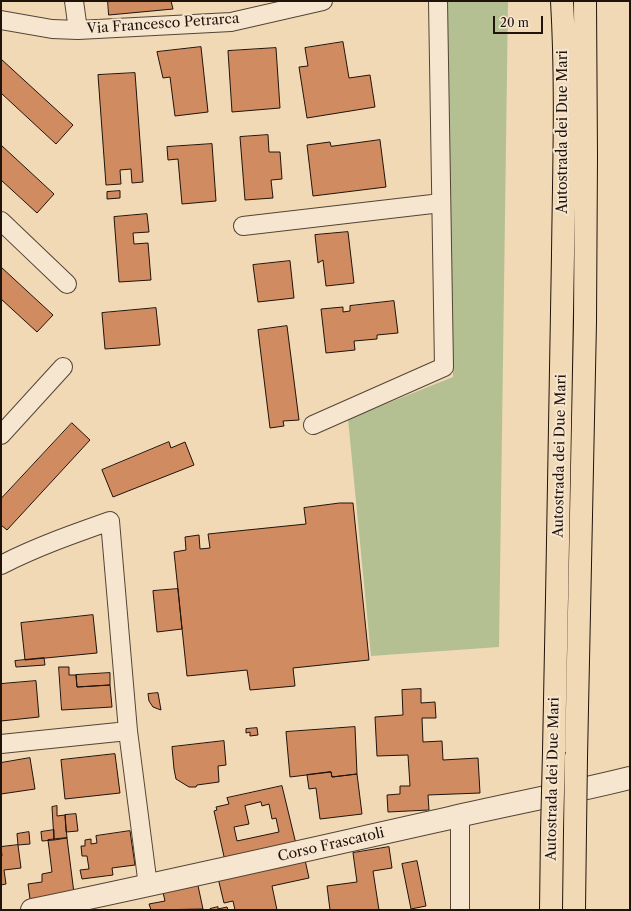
<!DOCTYPE html>
<html>
<head>
<meta charset="utf-8">
<style>
	body { margin:0 }
	#map { position:relative; width:631px; height:911px; overflow:hidden; background:#f1d9b6; font-family:"Libre Caslon Text",serif }
	canvas { display:block }
	.frame { position:absolute; inset:0; border:2px solid #20130a; pointer-events:none }
	.scale { position:absolute; left:493px; top:16px; width:50px; height:18px; box-sizing:border-box; border:2px solid #20130a; border-top:0; padding-left:5px; font-size:12px; line-height:14px; white-space:nowrap; color:#20130a; -webkit-text-stroke:3px #f6e6d0; paint-order:stroke }
</style>
</head>
<body>
<div id="map">
<canvas width="631" height="911"></canvas>
<div class="frame"></div>
<div class="scale">20 m</div>
</div>
<script>
const context = document.querySelector('canvas').getContext('2d');
context.lineJoin = 'round';
function fill(path, color) {
  context.fillStyle = color;
  context.fill(path, 'evenodd');
}
function strokePath(path, color, width, dash) {
  context.strokeStyle = color;
  context.lineWidth = width;
  context.lineCap = dash ? 'butt' : 'round';
  context.setLineDash(dash || []);
  context.stroke(path);
}
function label(font, color, halo, rows, align = 'center') {
  context.font = font + ' "Libre Caslon Text",serif';
  context.lineWidth = 4;
  context.setLineDash([]);
  context.textBaseline = 'middle';
  context.strokeStyle = halo;
  context.fillStyle = color;
  for (const [text, x, y, turn = 0] of rows) {
    context.save();
    context.translate(x, y);
    context.rotate((+turn || 0) * Math.PI / 180);
    context.textAlign = isNaN(turn) ? turn : align;
    if (halo) context.strokeText(text, 0, 0);
    context.fillText(text, 0, 0);
    context.restore();
  }
}
const green = new Path2D(`
	M447,1H508L499,647L371,656L348,419L453,377Z`);
const building = new Path2D(`
	M108,1H171L173,9L109,15Z
	M343,42L349,78L370,75L375,107L307,118L299,67L308,66L305,48Z
	M201,47L208,112L175,116L170,77L163,78L157,52Z
	M276,48L280,108L232,112L228,51Z
	M1,59L73,125L56,144L1,93Z
	M135,73L143,182L132,183L131,169L120,170L121,184L106,185L98,75Z
	M268,135L269,152H280L282,179L271,180L273,198L245,200L240,137Z
	M380,140L386,187L313,196L307,145L330,142L331,146Z
	M212,144L216,201L182,204L178,159L168,160L167,147Z
	M1,145L54,194L37,213L1,180Z
	M120,191V198L107,199V192Z
	M147,214L149,232L133,233L134,244L148,243L151,280L119,282L114,217Z
	M348,232L354,283L326,286L323,260L318,263L315,235Z
	M290,261L294,298L258,302L253,265Z
	M1,267L53,315L37,332L1,299Z
	M394,301L398,333L377,335V339L354,341L355,350L326,353L321,309L343,307V312L350,311V306Z
	M156,308L160,345L105,349L102,313Z
	M287,326L299,420L283,421L284,426L270,428L258,330Z
	M72,423L90,440L7,530L1,525V499Z
	M169,442L171,448L185,442L194,465L113,497L102,470Z
	M340,503H353L369,660L293,668L295,686L250,690L247,670L187,676L174,552L186,550L185,537L199,535L200,549L210,548L208,534L306,524L304,508Z
	M178,589L182,629L157,632L153,591Z
	M93,615L97,653L25,660L21,623Z
	M44,658L45,665L16,667L15,661Z
	M59,667H69V675H76L77,687L110,685L112,707L62,710Z
	M110,673V685L77,687L76,675Z
	M36,681L39,717L1,721V684Z
	M421,689V703L435,702L436,718H422L423,742L442,741L443,760L478,758L480,793L428,795L429,810L388,812L387,795L400,794V786H410L408,755L377,756L375,717L403,715L402,690Z
	M158,693L161,710L153,707L149,701L148,694Z
	M355,727L357,774L332,777L331,772L290,777L286,732Z
	M257,728L258,735L250,736V732L246,733V729Z
	M224,741L226,765L218,766L219,782L197,785L196,787H189L176,779L174,769L172,747Z
	M115,754L120,793L65,799L61,760Z
	M30,758L35,789L1,794V763Z
	M331,772L332,777L357,774L362,814L320,819L316,788L309,789L307,775Z
	M282,786L296,844L225,861L214,811L217,810L216,807L229,804L227,798ZM261,802L262,806L269,804L272,819L276,818L279,832L237,841L234,827L249,824L245,806Z
	M57,806V816L65,815L67,838L54,840L52,807Z
	M76,814L78,831L66,832L65,815Z
	M54,830V840L42,841L41,832Z
	M130,831L135,865L112,868L113,875L82,879L80,870L89,869L87,856H82L81,846H85V840L91,839V844L97,843L96,836Z
	M29,832L30,844L18,845L17,834Z
	M67,838L74,893L30,899L28,884L42,882V874L52,872L48,840Z
	M18,845L21,868L4,870L6,884L1,885V856H2L1,847Z
	M389,847L392,868L373,871L379,910H330L327,886L357,882L353,853Z
	M305,860L309,878L272,886L277,910H235L233,901L224,903L218,878Z
	M417,861L426,906L411,909L402,864Z
	M197,881L203,909L151,910L149,904L165,901L162,888Z
	M218,907V909L227,907L228,910H210V909Z`);
const minor = new Path2D(`
	M74,1L78,30
	M1,20L52,29L78,30L231,22L323,1
	M1,221L67,284
	M243,226L441,203
	M313,425L444,367L438,1
	M1,435L63,367
	M1,565C36,547 73,534 110,521L128,731L148,886
	M1,744L128,731
	M460,815V910`);
const tertiary = new Path2D(`
	M32,910C172,881 311,849 450,818C510,804 570,793 630,778`);
const motorway = new Path2D(`
	M554,752C557,586 561,420 563,254C564,170 567,85 562,1
	M576,757L585,322L586,157L585,1
	M551,910L552,831
	M574,910L575,830`);
const motorwayBridge = new Path2D(`
	M575,830L576,757
	M552,831L554,752`);
const streetNames = [
	["Via Francesco Petrarca",163,24,-4],
	["Autostrada dei Due Mari",563,132,-90],
	["Autostrada dei Due Mari",560,456,-89],
	["Autostrada dei Due Mari",553,779,-89],
	["Corso Frascatoli",331,845,-13]
];
fill(green, '#b4c092');
fill(building, '#d18b60');
strokePath(building, '#20130a', 1);
strokePath(minor, '#544435', 20);
strokePath(tertiary, '#544435', 24);
strokePath(motorway, '#20130a', 24);
strokePath(minor, '#f6e6d0', 18);
strokePath(tertiary, '#f6e6d0', 22);
strokePath(motorway, '#f1d9b6', 22);
strokePath(motorwayBridge, '#20130a', 24, []);
strokePath(motorwayBridge, '#f1d9b6', 22);
label('14px', '#20130a', '#f6e6d0', streetNames);
</script>
</body>
</html>
